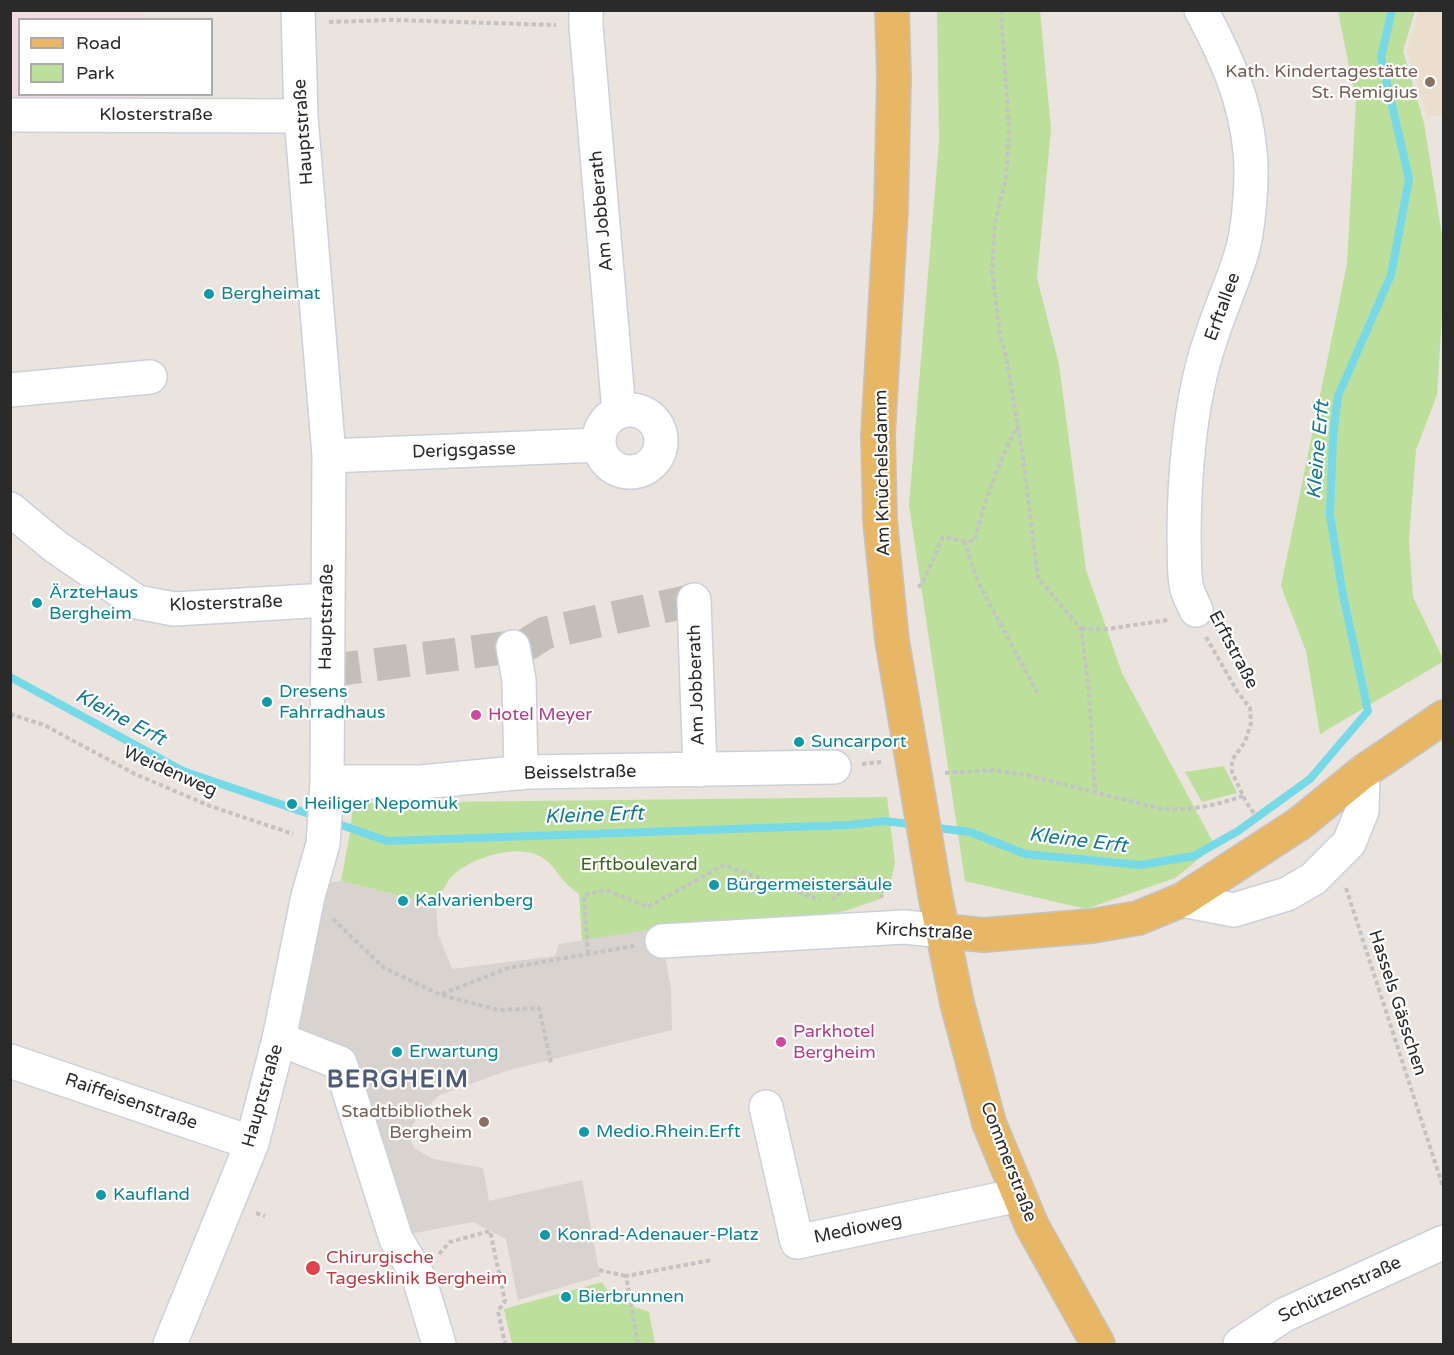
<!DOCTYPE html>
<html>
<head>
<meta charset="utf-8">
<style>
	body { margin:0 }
	#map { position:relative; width:1454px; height:1355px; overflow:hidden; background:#ebe3dd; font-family:"Varela Round",sans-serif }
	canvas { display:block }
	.frame { position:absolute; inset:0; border:12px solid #2a2a2a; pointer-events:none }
	.legend { position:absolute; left:18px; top:18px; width:195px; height:78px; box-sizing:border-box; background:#fff; border:2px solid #aaa; margin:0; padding:8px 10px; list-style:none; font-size:18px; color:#2a2a2a }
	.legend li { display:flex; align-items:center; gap:12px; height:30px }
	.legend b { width:30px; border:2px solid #aaa }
</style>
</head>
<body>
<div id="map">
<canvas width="1454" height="1355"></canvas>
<div class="frame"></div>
<ul class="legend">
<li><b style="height:8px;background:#e8b765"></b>Road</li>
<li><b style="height:16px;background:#bcdf9c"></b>Park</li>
</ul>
</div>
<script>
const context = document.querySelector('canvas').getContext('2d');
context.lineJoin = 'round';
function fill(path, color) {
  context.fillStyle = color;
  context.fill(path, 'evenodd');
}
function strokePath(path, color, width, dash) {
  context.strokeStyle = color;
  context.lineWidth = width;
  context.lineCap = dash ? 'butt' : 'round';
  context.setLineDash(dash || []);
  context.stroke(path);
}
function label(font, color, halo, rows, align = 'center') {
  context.font = font + ' "Varela Round",sans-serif';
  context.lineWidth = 4.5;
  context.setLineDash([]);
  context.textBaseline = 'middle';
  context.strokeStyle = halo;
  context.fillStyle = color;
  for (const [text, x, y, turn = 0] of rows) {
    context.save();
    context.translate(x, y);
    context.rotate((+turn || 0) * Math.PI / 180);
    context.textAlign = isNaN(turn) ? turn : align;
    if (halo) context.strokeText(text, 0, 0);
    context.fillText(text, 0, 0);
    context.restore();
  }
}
const education = new Path2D(`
	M1419,11H1443V116H1427L1407,49Z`);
const medical = new Path2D(`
	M10,11H143L142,19L20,20V94L141,95V102L11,103Z`);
const green = new Path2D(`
	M937,11H1040L1051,129L1037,278L1059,364L1086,570L1122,673L1215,846L1175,878L1086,909L965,881L909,505L939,141Z
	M1338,11H1415L1403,51L1424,123L1443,242L1444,282L1437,395L1416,450L1409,540L1413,597L1444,661L1320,734L1306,651L1281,586L1347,264L1356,101Z
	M1224,766L1237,793L1202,802L1185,772Z
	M887,797L895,863L890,884L880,899L845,911L814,917L660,928L582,941L579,894C574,890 569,887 565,882C554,870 552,861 535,854C511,845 464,860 449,880C444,887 440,897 436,905L341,881L350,833L353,803Z
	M602,1282L614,1300L649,1312L655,1344H512L504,1309Z`);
const plaza = new Path2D(`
	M341,881L436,905L438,934L452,969L555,956L559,944L660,928L671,988L672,1030L509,1070L440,1095L418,1115L408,1134L414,1148L433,1159L483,1168L489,1201L582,1180L600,1276L518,1300L506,1239L473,1222L404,1235L346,1055L290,1037L322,884Z`);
const stream = new Path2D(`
	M10,677L183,771L318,817
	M330,821L387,841L849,825L885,821L916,825
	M929,827L970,832L1025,854L1140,865L1194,856L1238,831L1310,779L1368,711L1342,590L1330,515L1333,436L1338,396L1391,275L1409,179L1381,57L1392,10`);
const minorTunnel = new Path2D(`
	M327,671L526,645L545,633L694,600`);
const path = new Path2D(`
	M1001,10L1009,131L1006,178L995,223L992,271L1000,335L1006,356L1022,450L1038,578L1081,629L1089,692L1095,792
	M329,22L392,20L556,25
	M964,541L978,582L1039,696
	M918,587L922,584L943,537L964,541H974C985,502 998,460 1018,426
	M1081,629H1107L1168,620
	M1206,637L1237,691L1250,708L1251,723L1245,742L1232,760V772L1246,802L1256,816
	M10,714L44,725L135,774L210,806L293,834
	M862,764L881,762
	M945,773L994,770L1026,775L1162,809C1190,811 1217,805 1243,796
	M1346,888L1444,1190
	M832,900L856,878L879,884L882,898
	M333,919L384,968L441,995L499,1010L539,1008L551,1063
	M588,954L584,895L606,890L648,907L724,865L820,900
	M442,994L508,968L634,946
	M256,1213L265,1216
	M439,1254L450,1242L490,1231L505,1301L498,1311L505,1344
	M599,1270L626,1276
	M638,1344L626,1276L712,1260`);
const minor = new Path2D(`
	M586,10V26L619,412
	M10,115L301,116
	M10,390L150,377
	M599 441a31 31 0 1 1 62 0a31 31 0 1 1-62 0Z
	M329,456L599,445
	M10,509L56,547L137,602L174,609L327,600
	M694,600L700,770
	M1196,610C1193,603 1189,596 1187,589C1183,573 1185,555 1184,539C1184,477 1190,399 1210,341C1219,312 1232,284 1241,255C1249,229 1253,179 1250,151C1245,98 1226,57 1201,10
	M513,647L519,680L521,773
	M327,782H421L527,772L834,767
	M1182,900L1234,910L1287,894L1313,879L1349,843L1362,811L1363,772
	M662,941L904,927L943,931
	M279,1039L340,1063L396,1239L419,1278L439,1344
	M10,1061L252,1143
	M766,1107L797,1242L1019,1195
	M170,1344L252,1143L279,1039L308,896L323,844L327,782L329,456L301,116L298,10
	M1240,1344L1284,1315L1444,1242`);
const major = new Path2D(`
	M892,10L894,77L891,210L878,435L880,520L892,640L935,894L957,1003L989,1123L1032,1226L1098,1344
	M943,931L984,935L1092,926L1138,918L1182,900L1299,824L1363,772L1444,717`);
const markers = [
	[1430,82,6,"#8d6e63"],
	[209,294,6,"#0f9aa8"],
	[37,603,6,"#0f9aa8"],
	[267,702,6,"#0f9aa8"],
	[476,715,6,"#d1479c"],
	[799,742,6,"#0f9aa8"],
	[292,804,6,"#0f9aa8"],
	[714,885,6,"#0f9aa8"],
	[403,901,6,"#0f9aa8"],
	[781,1042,6,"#d1479c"],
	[397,1052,6,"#0f9aa8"],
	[484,1122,6,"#8d6e63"],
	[584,1132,6,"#0f9aa8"],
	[101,1195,6,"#0f9aa8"],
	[545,1235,6,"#0f9aa8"],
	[313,1268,8,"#e0444e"],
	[566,1297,6,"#0f9aa8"]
];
const educationNames = [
	["Kath. Kindertagestätte",1418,72],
	["St. Remigius",1418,93],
	["Stadtbibliothek",472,1112],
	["Bergheim",472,1133]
];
const streetNames = [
	["Klosterstraße",156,115],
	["Hauptstraße",304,132,-94],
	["Am Jobberath",602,211,-95],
	["Erftallee",1223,307,-70],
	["Derigsgasse",464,451,-2],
	["Am Knüchelsdamm",883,473,-91],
	["Klosterstraße",226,604,-2],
	["Hauptstraße",327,617,-89],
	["Erftstraße",1233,650,62],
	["Am Jobberath",697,685,-92],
	["Weidenweg",170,772,24],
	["Beisselstraße",580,773,-1],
	["Kirchstraße",924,932,3],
	["Hassels Gässchen",1397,1003,72],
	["Hauptstraße",263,1096,-74],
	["Raiffeisenstraße",131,1102,19],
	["Commerstraße",1008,1162,69],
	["Medioweg",858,1229,-12],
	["Schützenstraße",1340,1290,-25]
];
const cultureNames = [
	["Bergheimat",221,294],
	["ÄrzteHaus",49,593],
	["Bergheim",49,614],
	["Dresens",279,692],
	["Fahrradhaus",279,713],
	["Suncarport",811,742],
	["Heiliger Nepomuk",304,804],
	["Bürgermeistersäule",726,885],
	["Kalvarienberg",415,901],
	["Erwartung",409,1052],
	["Medio.Rhein.Erft",596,1132],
	["Kaufland",113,1195],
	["Konrad-Adenauer-Platz",557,1235],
	["Bierbrunnen",578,1297]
];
const hotelNames = [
	["Hotel Meyer",488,715],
	["Parkhotel",793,1032],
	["Bergheim",793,1053]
];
const parkNames = [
	["Erftboulevard",639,865]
];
const healthNames = [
	["Chirurgische",326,1258],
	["Tagesklinik Bergheim",326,1279]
];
const waterNames = [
	["Kleine Erft",1319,450,-85],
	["Kleine Erft",120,718,28],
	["Kleine Erft",594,816,-2],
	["Kleine Erft",1078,841,7]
];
const districtNames = [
	["BERGHEIM",398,1081]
];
fill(education, '#ecdecd');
fill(medical, '#f2dadf');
fill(green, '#bcdf9c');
fill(plaza, '#d8d3cf');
strokePath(stream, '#75d9e7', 8);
strokePath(minorTunnel, '#c4beb9', 33, [33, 16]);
strokePath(minor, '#cbd0db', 36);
strokePath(major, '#c3c3c3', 36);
strokePath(path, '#c3c3c3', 4, [4.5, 3]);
strokePath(minor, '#fff', 33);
strokePath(major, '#e8b765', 33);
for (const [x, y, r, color] of markers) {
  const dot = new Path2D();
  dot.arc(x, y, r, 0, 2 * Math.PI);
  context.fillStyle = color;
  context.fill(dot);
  strokePath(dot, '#fff', 2);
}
label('18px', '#785e54', '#fff', educationNames, 'right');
label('18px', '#2a2a2a', '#fff', streetNames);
label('18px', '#0d838f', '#fff', cultureNames, 'left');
label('18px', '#b23c85', '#fff', hotelNames, 'left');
label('18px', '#36631e', '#fff', parkNames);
label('18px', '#be3a42', '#fff', healthNames, 'left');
label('italic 20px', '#157993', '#fff', waterNames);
context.letterSpacing = '1.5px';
label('bold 24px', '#4d5b78', '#fff', districtNames);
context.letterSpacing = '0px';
</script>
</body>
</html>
